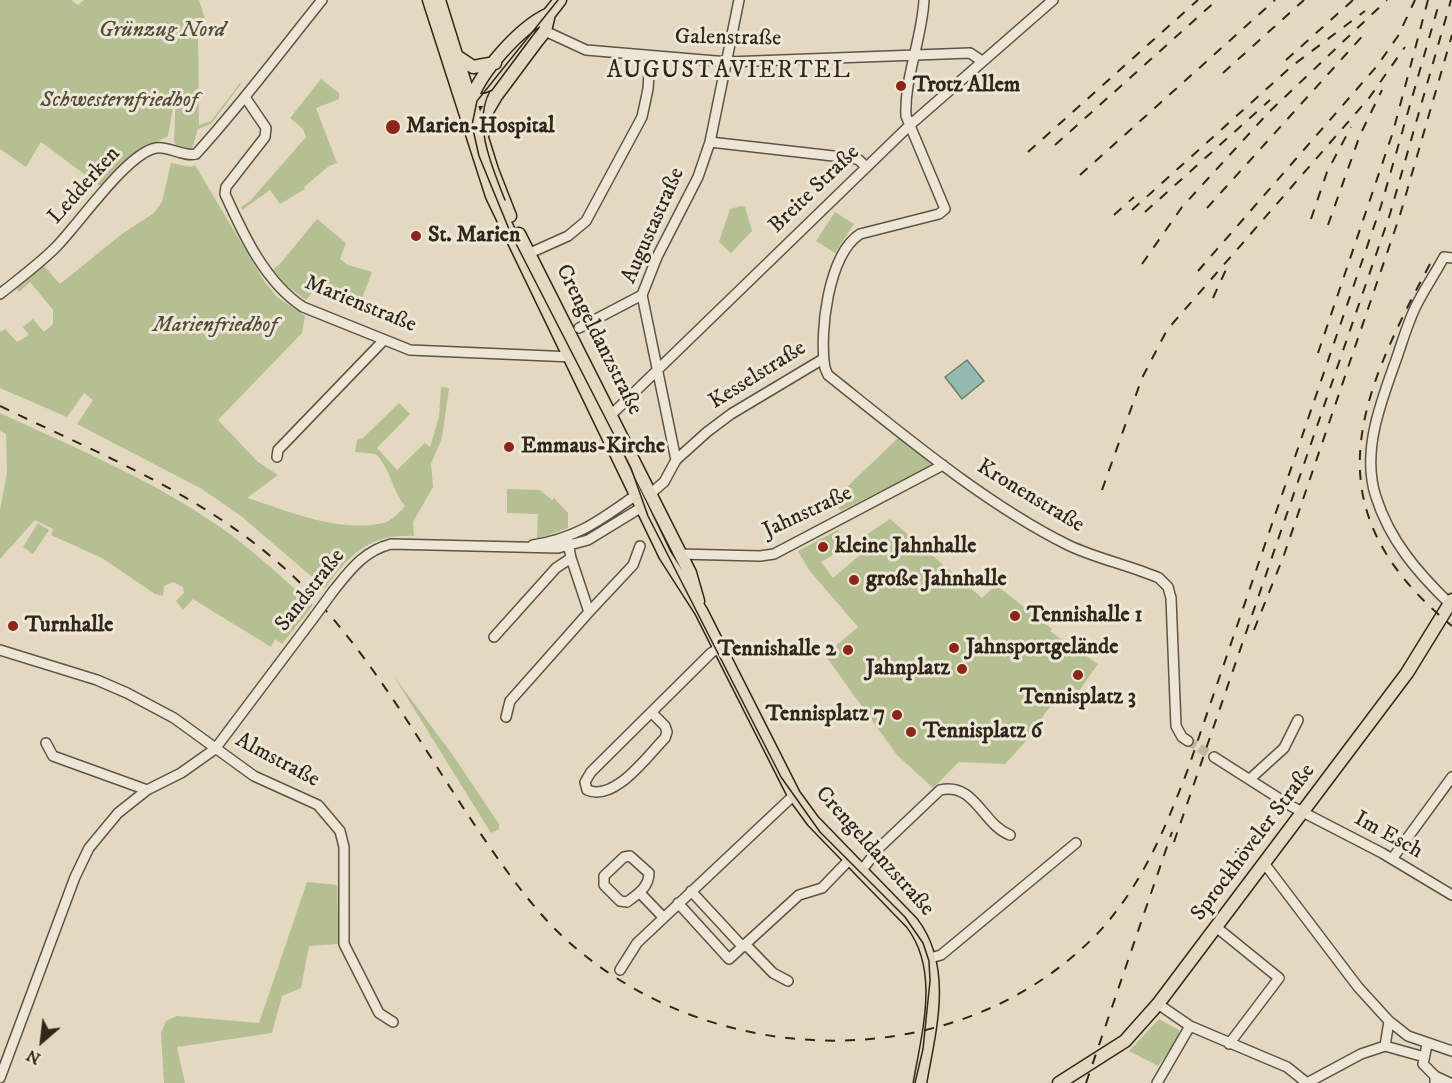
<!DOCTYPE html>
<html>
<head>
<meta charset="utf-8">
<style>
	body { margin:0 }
	#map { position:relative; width:1452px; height:1083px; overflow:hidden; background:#e4d9c0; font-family:"IM FELL DW Pica",serif }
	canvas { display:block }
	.north { position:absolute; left:12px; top:1011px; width:60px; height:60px; -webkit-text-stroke:4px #ede6d6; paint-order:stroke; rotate:208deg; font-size:16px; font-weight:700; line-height:24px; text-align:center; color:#30271b }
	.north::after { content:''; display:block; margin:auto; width:21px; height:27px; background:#30271b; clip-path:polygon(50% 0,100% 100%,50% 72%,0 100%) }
</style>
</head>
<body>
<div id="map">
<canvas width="1452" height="1083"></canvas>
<div class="north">N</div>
</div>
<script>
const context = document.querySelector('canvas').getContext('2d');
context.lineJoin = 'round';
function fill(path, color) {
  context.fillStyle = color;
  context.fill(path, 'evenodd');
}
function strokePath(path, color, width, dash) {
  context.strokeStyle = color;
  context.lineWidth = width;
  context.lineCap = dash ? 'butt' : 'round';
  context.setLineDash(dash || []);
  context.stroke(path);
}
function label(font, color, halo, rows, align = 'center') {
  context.font = font + ' "IM FELL DW Pica",serif';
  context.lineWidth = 6;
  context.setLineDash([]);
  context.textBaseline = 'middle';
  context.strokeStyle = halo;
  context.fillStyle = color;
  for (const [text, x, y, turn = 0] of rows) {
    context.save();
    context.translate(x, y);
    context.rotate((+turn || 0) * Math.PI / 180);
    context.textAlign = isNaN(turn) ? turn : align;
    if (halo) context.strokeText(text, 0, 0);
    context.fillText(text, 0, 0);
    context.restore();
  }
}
const green = new Path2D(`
	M0,0H71L78,5L84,0H199L209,32L198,34L199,125L211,121L240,83L241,84L211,124L198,129L192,149L177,147L174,142L176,91L168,136L133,154L103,188L41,142L26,167L0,149Z
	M321,79L339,93V99L316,108L337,163L329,166L304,187L305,189L280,204L270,190L242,210L241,207L250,201L306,137L303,129L290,118Z
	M171,163L192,167L195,165L264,281L277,297L305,316L302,333L218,420L257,461L278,475L247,498C289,511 338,533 383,523C390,522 400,512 405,506C392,490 391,470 376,454L355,452L357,440L363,438L399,403L410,414L377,448L397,470L425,443L430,447L439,417L441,387L449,388L442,438L431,464L433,487L413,522L414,536C369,534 350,554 325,588L241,516L202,489L77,424L93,400L84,393L67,417L0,388V332L5,329L17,342L29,335L23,327L33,319L44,332L53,324V310L30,282L19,292L17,289L44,266L60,284L122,234L154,213L162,202Z
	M741,206L745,207L752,231L731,253L719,242L730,209Z
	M835,212L854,224L835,253L816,241Z
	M317,219L346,243L340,259L348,265L372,272L359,306L317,287L306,300L285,284L273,269L280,264Z
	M0,413C78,449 160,483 230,534C259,556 286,581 313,605L282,644L275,639L271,647L193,599L183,610L176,601L184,593L183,587L173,582L164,586L163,596L155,594L102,558L51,535L53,529L35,520L0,559V510L7,472L6,434L0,431Z
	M898,438L932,465L841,511L836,505L847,487Z
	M507,489L540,490L552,500L554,498L568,513V528L537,539L538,514L507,513Z
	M890,519L982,598L996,585L1052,629L1050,631L1098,664L1074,698L1065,695C1055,702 1041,713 1040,726L1005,764L959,762L933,788L897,755L825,655L858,627L809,570L798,551L838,530L846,543L833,550L835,554L821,562L833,578L868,548L863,537Z
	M38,523L49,530L33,554L23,547Z
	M393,675L452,754L499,824V829L491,833Z
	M307,882L337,885L339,944L309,946L301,988L282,996L272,1033L177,1047L185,1083H164L161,1033L166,1021L177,1016L259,1023Z
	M1159,1019L1179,1030L1178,1038L1158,1066L1129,1051Z`);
const water = new Path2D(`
	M967,360L984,381L962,399L945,377Z`);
const minorTunnel = new Path2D(`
	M1188,741L1214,757`);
const minor = new Path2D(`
	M924,0C922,39 904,79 906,116L945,209L939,214L860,234C828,255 819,333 825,368L828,375C901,433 985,504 1068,545C1097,559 1129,565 1159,578L1168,587L1171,598L1176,726L1182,737L1188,741
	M545,31L586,50L728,62L970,53L982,61
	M245,97L266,128L265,137L226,187L225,194C243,234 265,282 303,307L410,350L573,357
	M710,142L851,158L859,160L866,167
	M530,253L568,236L586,221L642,117L648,89L650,56
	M0,294C19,279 39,264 56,247C79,224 127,153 156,148C169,146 183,157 196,154C241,105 280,52 322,0
	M579,328L642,295
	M611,415L910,125L1053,0
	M277,457L278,450L384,340
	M676,460L642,295L657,257L698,177L710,142L739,0
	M650,494L664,482L676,460L707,432L731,414L823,359
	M533,545C578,538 600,520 636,495
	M679,554L760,556L774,554L943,465
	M334,590C351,569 364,551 391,544L558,548L588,540L642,507
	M1450,604C1418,573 1390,541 1376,497C1361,452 1381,402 1396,360C1402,343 1407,325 1415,308C1423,291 1435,274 1444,257L1452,258
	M589,612L633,565L640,546
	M494,637L556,568L571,558
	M0,650L97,680L127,693L174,718L254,776L318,805L340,831L344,847V944L379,1013L393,1022
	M652,713L665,726L667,732L665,738C647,756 615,802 587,790L585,782L591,772L711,653L719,648
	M506,717L510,701L589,612L571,558L567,537
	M46,743L53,756L147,790
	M1214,757L1291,806L1382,853L1452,895
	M1250,779L1284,748L1298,720
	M630,856L649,873C649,887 638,894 627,902L620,901L604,885V876L624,857Z
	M1392,859L1452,777
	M1264,863L1358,987L1389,1021L1408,1036L1452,1051
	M861,871L880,847L940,790C975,782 982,824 1010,835
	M691,891L742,946L748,947L773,973L788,981
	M640,893L663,917
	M678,903L729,959L799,895L822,888L850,859
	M1216,927L1279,978L1229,1044
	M930,958L941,955L1076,843
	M620,970L637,943L794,795
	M1158,1004L1190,1026L1287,1067L1307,1083
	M1427,1045L1423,1064L1435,1076V1083
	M1385,1046L1421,1056
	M1435,1076L1450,1083
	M0,1078L75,877L89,848L118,813L147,790L181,773L215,749L312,620
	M1157,1083L1190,1026
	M1307,1083L1361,1054L1385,1046L1389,1021`);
const major = new Path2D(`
	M429,0L492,196L665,555L701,611L794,795L813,821L912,923C947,969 929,1031 920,1083
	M439,0L492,170L510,216
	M458,57L473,67L495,63
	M471,100H486L496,96L537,41L545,31L549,14L560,0
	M470,103C479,73 520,27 549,14
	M483,133L486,113L496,96
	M519,234L690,573L698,601
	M1059,1083L1125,1041L1158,1004L1407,673L1452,600`);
const tram = new Path2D(`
	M558,0L477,101L472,125L479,156L511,234L631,468L648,516L781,777L820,832L905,917L923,943L929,961L930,981L923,1049L915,1083
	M490,91C472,124 493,169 505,200`);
const rail = new Path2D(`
	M1286,60L1353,0
	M1223,73L1304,0
	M1055,145L1217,0
	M1028,152L1198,0
	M1080,175L1275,0
	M1207,208L1367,31
	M1132,210L1292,66L1365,11
	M1145,212L1270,100
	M1114,215L1134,197
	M1311,219L1327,172L1351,127
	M1328,225L1360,135L1382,90
	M1142,264L1182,207L1269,112L1387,0
	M1430,264C1355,404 1311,510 1452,626
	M1198,271L1377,66L1398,36L1415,0
	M1213,298L1229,263
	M1318,353L1393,132L1428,0
	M0,406C103,456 208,496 293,576C365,645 415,735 470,818C495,855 520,892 551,925C695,1072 952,1083 1097,934C1142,886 1165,829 1188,769L1381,206L1440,0
	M1102,490L1142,378L1167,330L1369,98L1405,47
	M1254,630L1284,555L1400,215L1452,35
	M1174,842L1390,214L1451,0
	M1086,1083L1172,832`);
const minorBridge = new Path2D(`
	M312,620L334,590`);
const markers = [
	[901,86,6,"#8f2418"],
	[393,127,8,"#8f2418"],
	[416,236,6,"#8f2418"],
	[509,447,6,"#8f2418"],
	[823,547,6,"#8f2418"],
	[854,580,6,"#8f2418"],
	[1015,616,6,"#8f2418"],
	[13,626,6,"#8f2418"],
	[954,648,6,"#8f2418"],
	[848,650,6,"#8f2418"],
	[962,669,6,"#8f2418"],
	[1078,675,6,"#8f2418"],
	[897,715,6,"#8f2418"],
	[911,732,6,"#8f2418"]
];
const parkNames = [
	["Grünzug Nord",162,31],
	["Schwesternfriedhof",119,101],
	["Marienfriedhof",215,326]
];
const streetNames = [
	["Galenstraße",728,39,1],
	["Ledderken",85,186,-48],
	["Breite Straße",815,190,-44],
	["Augustastraße",654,226,-66],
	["Marienstraße",360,305,22],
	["Crengeldanzstraße",598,340,63],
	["Kesselstraße",758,376,-32],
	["Kronenstraße",1030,497,31],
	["Jahnstraße",808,513,-25],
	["Sandstraße",311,591,-52],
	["Almstraße",277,761,28],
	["Im Esch",1388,836,29],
	["Sprockhöveler Straße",1254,843,-53],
	["Crengeldanzstraße",874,852,48]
];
const poiNames = [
	["Trotz Allem",913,86],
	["Marien-Hospital",406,127],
	["St. Marien",428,236],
	["Emmaus-Kirche",521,447],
	["kleine Jahnhalle",835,547],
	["große Jahnhalle",866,580],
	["Tennishalle 1",1027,616],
	["Turnhalle",25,626],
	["Jahnsportgelände",966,648],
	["Tennishalle 2",836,650,"right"],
	["Jahnplatz",950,669,"right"],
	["Tennisplatz 3",1078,698,"center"],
	["Tennisplatz 7",885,715,"right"],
	["Tennisplatz 6",923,732]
];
const neighbourhoodNames = [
	["AUGUSTAVIERTEL",729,72]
];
fill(green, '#b4bf92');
fill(water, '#95bab0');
strokePath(water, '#6d7f74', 1.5);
strokePath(minorTunnel, '#c0b59f', 9, [9, 4.5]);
strokePath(minor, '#5d5444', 12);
strokePath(major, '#30271b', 15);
strokePath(minor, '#ede6d6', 9);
strokePath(major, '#e4d9c0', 12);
strokePath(tram, '#30271b', 1.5);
strokePath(rail, '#30271b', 2, [10, 10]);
strokePath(minorBridge, '#5d5444', 12, []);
strokePath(minorBridge, '#ede6d6', 9);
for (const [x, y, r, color] of markers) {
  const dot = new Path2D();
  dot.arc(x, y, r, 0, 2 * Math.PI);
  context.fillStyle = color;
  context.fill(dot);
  strokePath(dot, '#ede6d6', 2);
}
label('italic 22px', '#514d39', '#ede6d6', parkNames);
label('22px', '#30271b', '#ede6d6', streetNames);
label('bold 22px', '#30271b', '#ede6d6', poiNames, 'left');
context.letterSpacing = '1.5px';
label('24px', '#30271b', '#ede6d6', neighbourhoodNames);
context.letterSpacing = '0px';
</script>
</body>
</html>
